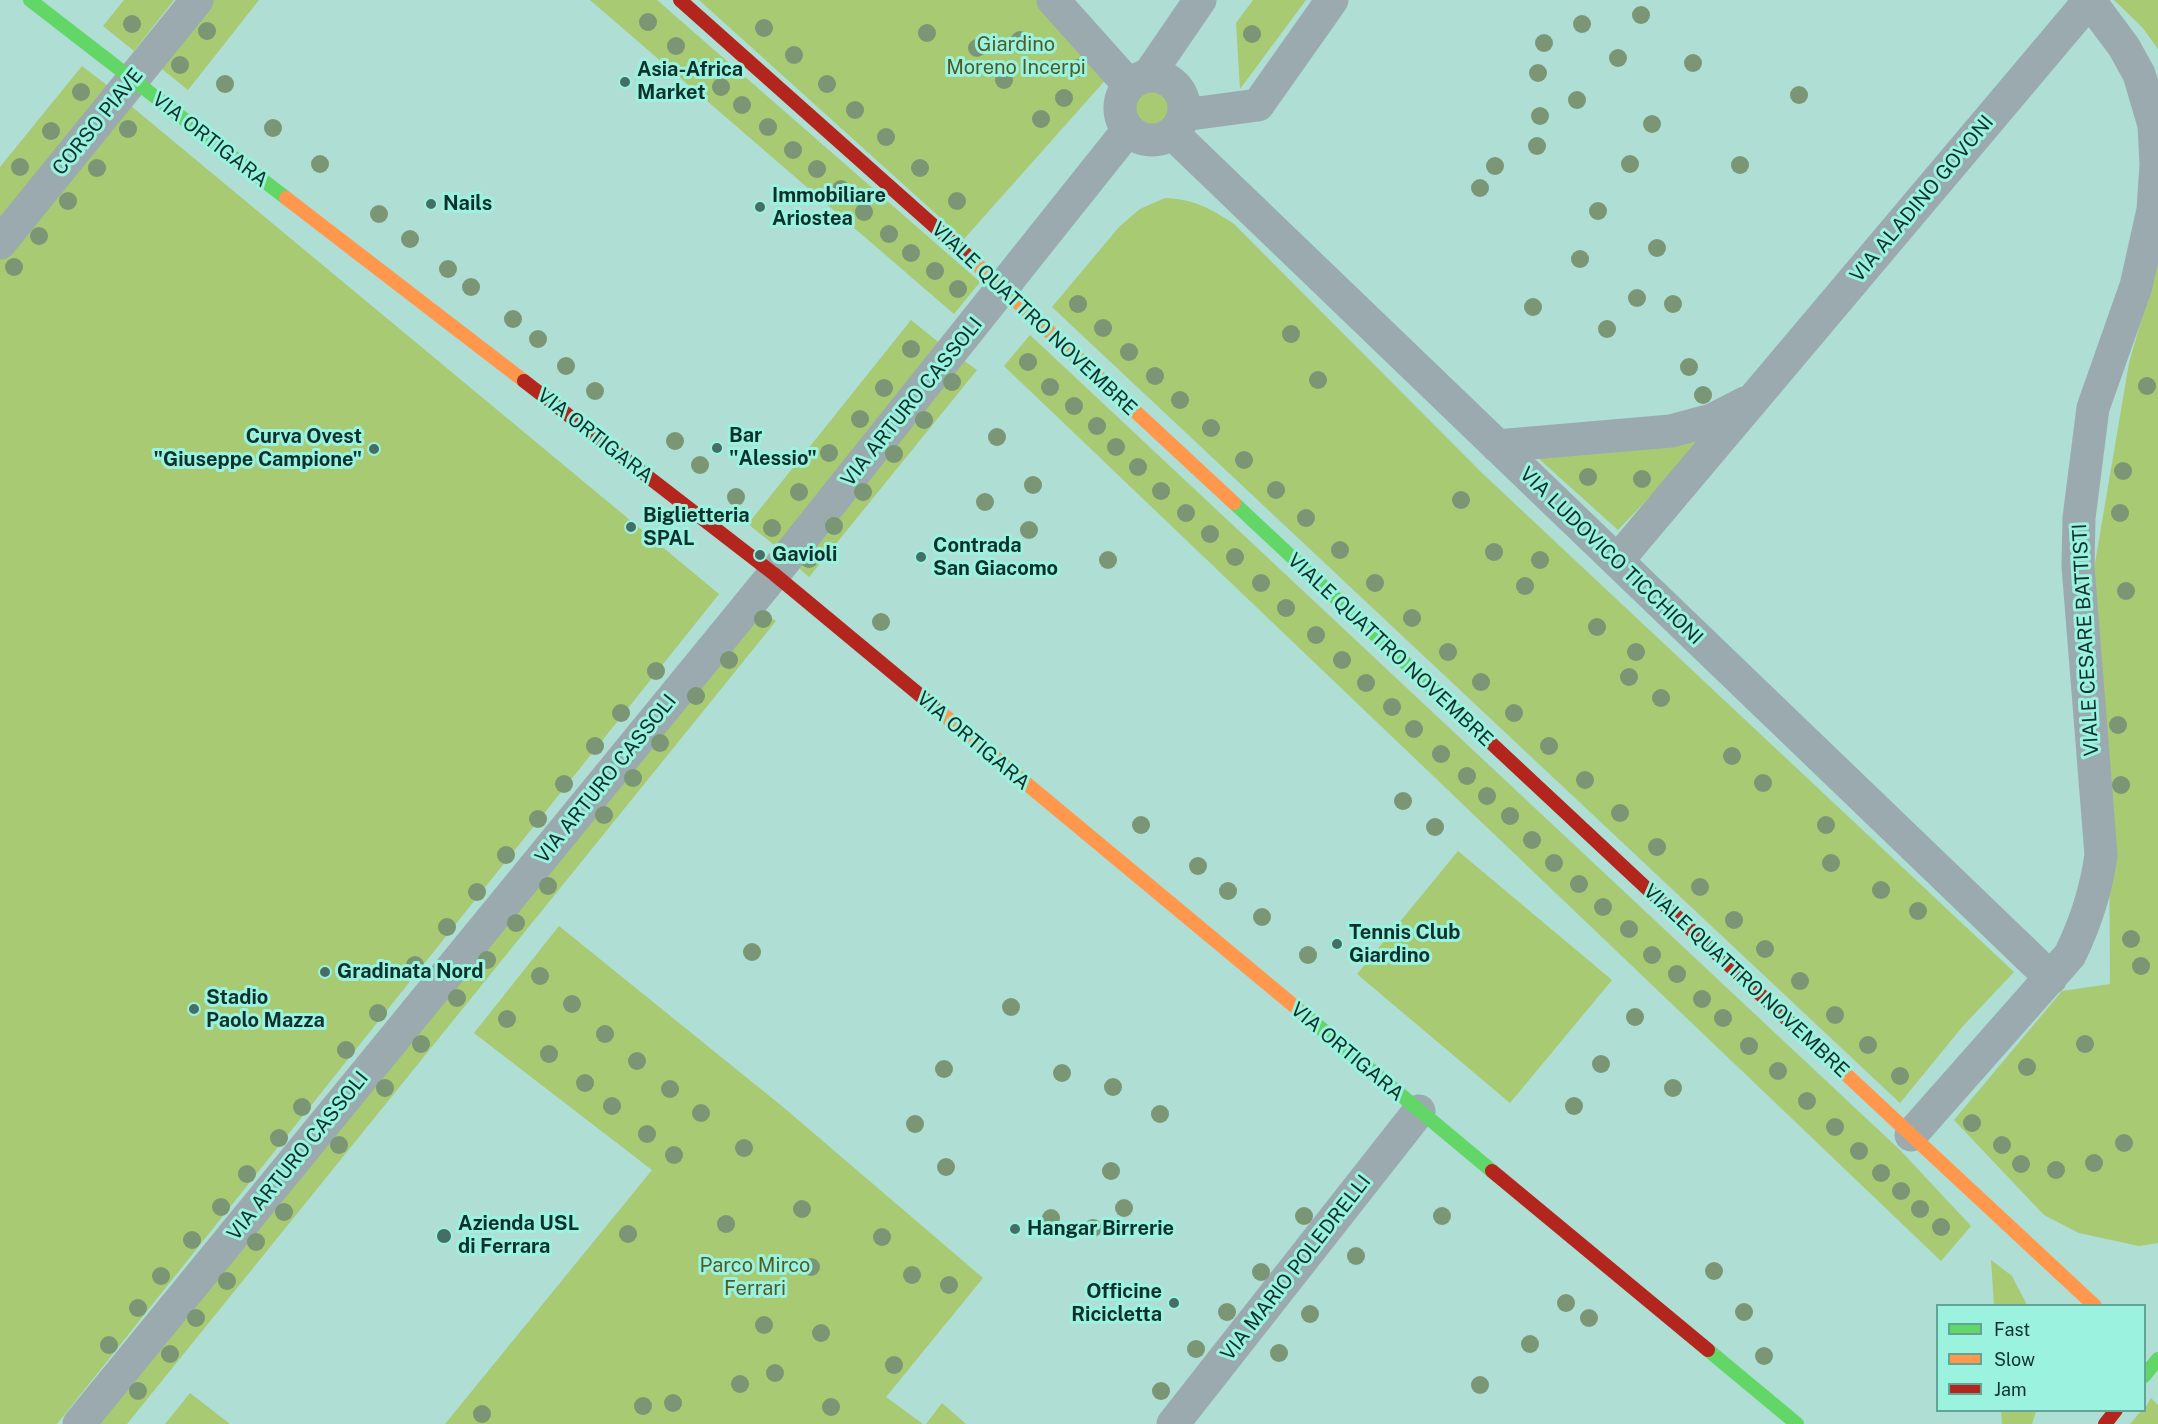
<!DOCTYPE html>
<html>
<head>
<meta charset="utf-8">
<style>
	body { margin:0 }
	#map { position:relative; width:2158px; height:1424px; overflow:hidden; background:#aeded4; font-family:"Public Sans",sans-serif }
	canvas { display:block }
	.legend { position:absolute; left:1936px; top:1304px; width:210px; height:108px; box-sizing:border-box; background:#9af2df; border:2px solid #61a597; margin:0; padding:8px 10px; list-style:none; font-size:18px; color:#0c322b }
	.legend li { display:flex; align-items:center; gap:12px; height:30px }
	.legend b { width:30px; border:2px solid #61a597 }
</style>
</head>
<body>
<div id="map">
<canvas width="2158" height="1424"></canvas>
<ul class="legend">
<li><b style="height:8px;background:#63d668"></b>Fast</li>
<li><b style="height:8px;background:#ff974d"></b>Slow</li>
<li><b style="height:8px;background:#b3261e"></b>Jam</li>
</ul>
</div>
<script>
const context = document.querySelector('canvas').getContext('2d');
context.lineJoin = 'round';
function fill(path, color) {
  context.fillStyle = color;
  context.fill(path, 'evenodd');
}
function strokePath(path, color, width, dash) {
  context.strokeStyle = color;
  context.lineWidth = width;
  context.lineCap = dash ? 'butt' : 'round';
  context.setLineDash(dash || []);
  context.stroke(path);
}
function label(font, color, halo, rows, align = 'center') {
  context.font = font + ' "Public Sans",sans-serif';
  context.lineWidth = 6;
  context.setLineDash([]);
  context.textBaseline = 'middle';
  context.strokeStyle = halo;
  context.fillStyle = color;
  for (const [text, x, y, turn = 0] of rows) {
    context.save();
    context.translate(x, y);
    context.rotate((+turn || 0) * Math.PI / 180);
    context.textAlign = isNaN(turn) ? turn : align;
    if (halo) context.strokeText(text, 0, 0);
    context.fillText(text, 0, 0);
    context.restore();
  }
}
const green = new Path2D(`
	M124,0H174L134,51L103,26Z
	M208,0H259L188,90L157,65Z
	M590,0H657L980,282L954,314Z
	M699,0H1043L1109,76L964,239Z
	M1253,0H1306L1240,89L1236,23Z
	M2114,0H2158V49L2142,27Z
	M82,66L108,86L0,221V167Z
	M1129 108a22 22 0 1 1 44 0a22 22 0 1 1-44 0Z
	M125,101L719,594L57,1424H0V257Z
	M1165,198C1193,199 1210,208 1234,224L1482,473L2014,972L1963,1026L1900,1103L1052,307L1119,227L1140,209Z
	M2158,261V1243L2139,1246L2079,1233L2044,1215L1954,1120L2062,991L2110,984L2109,806L2094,569L2129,363Z
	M911,320L942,345L778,548L748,524Z
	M1030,335L1901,1151L1971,1226L1941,1261L1004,366Z
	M959,357L977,370L809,577L792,562Z
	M1712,432L1618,530L1538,458Z
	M755,606L776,621L127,1424H92Z
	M1458,851L1612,980L1510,1103L1357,974Z
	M559,926L783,1107L983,1278L886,1397L923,1424H445L652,1170L474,1033Z
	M1991,1260L2012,1276L2027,1305H1994Z
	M190,1393L230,1424H165Z
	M2151,1398L2158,1405V1424H2130L2141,1411L2144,1410Z
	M942,1403L966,1424H926Z
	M2001,1411V1410L2036,1411L2032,1424H2002Z`);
const street = new Path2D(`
	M1053,0L1129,85
	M1120 108a32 32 0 1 1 64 0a32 32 0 1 1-64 0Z
	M1143,77L1150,73L1200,0
	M1183,115L1258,105L1332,0
	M1172,133L2051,978
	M0,243L197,0
	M1497,446L1671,431L1712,420L1745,403
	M1617,561L2089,1
	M1911,1135L2070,955C2086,922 2096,892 2101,855L2078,566L2079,518L2093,408L2136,286L2153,210L2156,164L2154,125L2139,74L2124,47L2089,0
	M79,1424L774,574L1128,130
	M1173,1424L1419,1111`);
const fast = new Path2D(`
	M30,0L286,198
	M1234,503L1460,714
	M1305,1015L1492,1171
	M1708,1350L1797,1424
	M2144,1376L2158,1359`);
const slow = new Path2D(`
	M286,198L524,381
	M970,258L1234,503
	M933,706L1305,1015
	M1808,1039L2095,1306`);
const jam = new Path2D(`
	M680,0L970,258
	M524,381L774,574L933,706
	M1460,714L1808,1039
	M1492,1171L1708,1350
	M2105,1424L2116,1410`);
const trees = [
	[1641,15],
	[648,22],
	[132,24],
	[1582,24],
	[764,28],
	[207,31],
	[927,33],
	[1252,34],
	[1020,40],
	[1544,43],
	[676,46],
	[977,48],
	[794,55],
	[1618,58],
	[1693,63],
	[180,65],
	[1078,68],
	[700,70],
	[1538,73],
	[1004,80],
	[225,84],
	[827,84],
	[721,87],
	[81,92],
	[1799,95],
	[1064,98],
	[1577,100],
	[742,105],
	[855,110],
	[1540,116],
	[1041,119],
	[1652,124],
	[768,127],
	[273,128],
	[128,129],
	[51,131],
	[886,137],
	[1537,146],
	[793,150],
	[320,164],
	[1630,164],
	[1740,165],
	[1495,166],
	[20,167],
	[97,168],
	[920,168],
	[817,169],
	[1480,188],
	[841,189],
	[68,201],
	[957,201],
	[1598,211],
	[864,212],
	[379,214],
	[889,234],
	[39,236],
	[410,239],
	[1657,248],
	[911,253],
	[1580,259],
	[14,267],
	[448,269],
	[935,271],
	[471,287],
	[958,289],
	[1637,298],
	[1078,304],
	[1673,304],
	[1533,307],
	[513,319],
	[1103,328],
	[1607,329],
	[1291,334],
	[538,339],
	[911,349],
	[1129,352],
	[1028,362],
	[566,366],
	[1689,367],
	[1155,376],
	[1318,380],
	[952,382],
	[2147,386],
	[1050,387],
	[884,388],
	[595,391],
	[1703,395],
	[1180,400],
	[1074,406],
	[860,419],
	[924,420],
	[1097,426],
	[1211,428],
	[997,437],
	[675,441],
	[1116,447],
	[829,453],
	[894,454],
	[1244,460],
	[700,465],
	[1138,467],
	[2123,471],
	[1588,477],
	[1642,479],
	[1033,485],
	[1276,490],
	[1161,491],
	[799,492],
	[863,492],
	[736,497],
	[1461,500],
	[985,502],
	[1186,513],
	[2120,513],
	[1306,518],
	[834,526],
	[772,528],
	[1029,530],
	[1210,534],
	[1340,550],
	[1494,552],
	[1235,557],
	[809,559],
	[1108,560],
	[1540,560],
	[1261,583],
	[1375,583],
	[1525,586],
	[2126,591],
	[1286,608],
	[1412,618],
	[763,619],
	[881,622],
	[1597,627],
	[1316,635],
	[1448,652],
	[1636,652],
	[729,660],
	[1342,660],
	[656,671],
	[1629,677],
	[1481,682],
	[1366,683],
	[696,696],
	[1661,698],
	[1392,707],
	[621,713],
	[1514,713],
	[2118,725],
	[1414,729],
	[660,743],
	[595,746],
	[1549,746],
	[1441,754],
	[1732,756],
	[1467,776],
	[633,778],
	[1585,780],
	[1763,783],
	[564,784],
	[2121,785],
	[1487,796],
	[1403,801],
	[1620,813],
	[604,815],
	[1510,816],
	[538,819],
	[1141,825],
	[1826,825],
	[1435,827],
	[1532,840],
	[1657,847],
	[506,855],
	[1554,863],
	[1831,863],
	[1198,866],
	[1579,884],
	[548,886],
	[1700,887],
	[1881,890],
	[1228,891],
	[477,892],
	[1603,907],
	[1918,911],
	[1262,917],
	[1734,920],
	[516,923],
	[447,927],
	[1629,929],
	[2131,939],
	[1765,949],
	[752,952],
	[1308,955],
	[1652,955],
	[487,960],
	[415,965],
	[2141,966],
	[1677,974],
	[540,976],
	[1800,981],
	[457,998],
	[1702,999],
	[572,1004],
	[1011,1007],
	[378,1013],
	[1835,1015],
	[1635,1017],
	[1723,1018],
	[507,1019],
	[605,1034],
	[421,1044],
	[2085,1044],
	[1868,1045],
	[1749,1046],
	[346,1050],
	[549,1054],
	[637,1061],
	[1601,1064],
	[2027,1067],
	[944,1069],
	[1778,1071],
	[1062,1073],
	[1900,1076],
	[585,1083],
	[1113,1087],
	[385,1088],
	[1673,1088],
	[670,1089],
	[1807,1101],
	[612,1106],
	[1574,1106],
	[302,1107],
	[701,1113],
	[1160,1114],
	[1972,1123],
	[915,1124],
	[1835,1127],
	[647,1134],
	[279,1138],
	[2124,1143],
	[339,1145],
	[2002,1145],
	[744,1148],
	[1859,1151],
	[674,1155],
	[2094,1163],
	[2021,1164],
	[946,1167],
	[2056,1170],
	[1111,1171],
	[1881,1173],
	[247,1174],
	[1901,1191],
	[221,1207],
	[1124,1208],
	[802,1209],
	[1920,1209],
	[284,1212],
	[1304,1216],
	[1442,1216],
	[1051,1218],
	[726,1224],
	[1941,1227],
	[1093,1228],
	[628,1234],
	[882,1237],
	[192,1240],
	[256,1242],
	[1356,1256],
	[811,1267],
	[1714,1271],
	[1261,1272],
	[912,1275],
	[161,1276],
	[227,1281],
	[949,1285],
	[1566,1303],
	[138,1308],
	[1227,1312],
	[1744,1312],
	[1310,1314],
	[196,1318],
	[1589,1318],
	[764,1325],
	[821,1333],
	[1530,1344],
	[109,1345],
	[1196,1349],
	[1279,1353],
	[170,1354],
	[1764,1356],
	[894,1365],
	[775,1373],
	[740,1384],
	[1480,1385],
	[138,1391],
	[1161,1391],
	[673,1403],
	[643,1406],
	[831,1407],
	[482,1414]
];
const markers = [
	[625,82,6,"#456e66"],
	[431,204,6,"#456e66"],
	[760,207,6,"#456e66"],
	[717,448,6,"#456e66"],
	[374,449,6,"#456e66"],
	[631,527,6,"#456e66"],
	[760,555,6,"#456e66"],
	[921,557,6,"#456e66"],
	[1337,944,6,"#456e66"],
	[325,972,6,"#456e66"],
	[194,1009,6,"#456e66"],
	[1015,1229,6,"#456e66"],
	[444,1236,8,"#456e66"],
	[1174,1303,6,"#456e66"]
];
const parkNames = [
	["Giardino",1016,45],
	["Moreno Incerpi",1016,68],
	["Parco Mirco",755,1266],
	["Ferrari",755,1289]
];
const poiNames = [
	["Asia-Africa",637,70],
	["Market",637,93],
	["Immobiliare",772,196],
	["Ariostea",772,219],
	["Nails",443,204],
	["Bar",729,436],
	["\"Alessio\"",729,459],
	["Curva Ovest",362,437,"right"],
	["\"Giuseppe Campione\"",362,460,"right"],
	["Biglietteria",643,516],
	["SPAL",643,539],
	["Contrada",933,546],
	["San Giacomo",933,569],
	["Gavioli",772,555],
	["Tennis Club",1349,933],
	["Giardino",1349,956],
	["Gradinata Nord",337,972],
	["Stadio",206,998],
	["Paolo Mazza",206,1021],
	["Azienda USL",458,1224],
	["di Ferrara",458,1247],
	["Hangar Birrerie",1027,1229],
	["Officine",1162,1292,"right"],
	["Ricicletta",1162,1315,"right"]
];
const streetNames = [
	["CORSO PIAVE",98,122,-51],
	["VIA ORTIGARA",210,140,38],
	["VIA ALADINO GOVONI",1922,199,-50],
	["VIALE QUATTRO NOVEMBRE",1034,319,43],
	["VIA ARTURO CASSOLI",912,402,-51],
	["VIA ORTIGARA",595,436,38],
	["VIA LUDOVICO TICCHIONI",1611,556,44],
	["VIALE CESARE BATTISTI",2086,640,-93],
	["VIALE QUATTRO NOVEMBRE",1390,650,43],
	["VIA ORTIGARA",973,741,40],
	["VIA ARTURO CASSOLI",606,779,-51],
	["VIALE QUATTRO NOVEMBRE",1746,981,43],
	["VIA ORTIGARA",1347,1052,40],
	["VIA ARTURO CASSOLI",298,1156,-51],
	["VIA MARIO POLEDRELLI",1296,1268,-52]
];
fill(green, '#a7ca72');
strokePath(street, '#9baaae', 33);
strokePath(fast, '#63d668', 14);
strokePath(slow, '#ff974d', 14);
strokePath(jam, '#b3261e', 14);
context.fillStyle = '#7b9674';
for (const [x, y] of trees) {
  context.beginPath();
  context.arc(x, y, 9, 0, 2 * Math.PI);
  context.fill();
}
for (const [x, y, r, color] of markers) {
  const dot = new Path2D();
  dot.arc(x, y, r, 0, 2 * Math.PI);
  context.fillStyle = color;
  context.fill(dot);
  strokePath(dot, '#9af2df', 2);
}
label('20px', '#515c25', '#9af2df', parkNames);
label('bold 20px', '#0c322b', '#9af2df', poiNames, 'left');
label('20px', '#0c322b', '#9af2df', streetNames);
</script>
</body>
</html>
